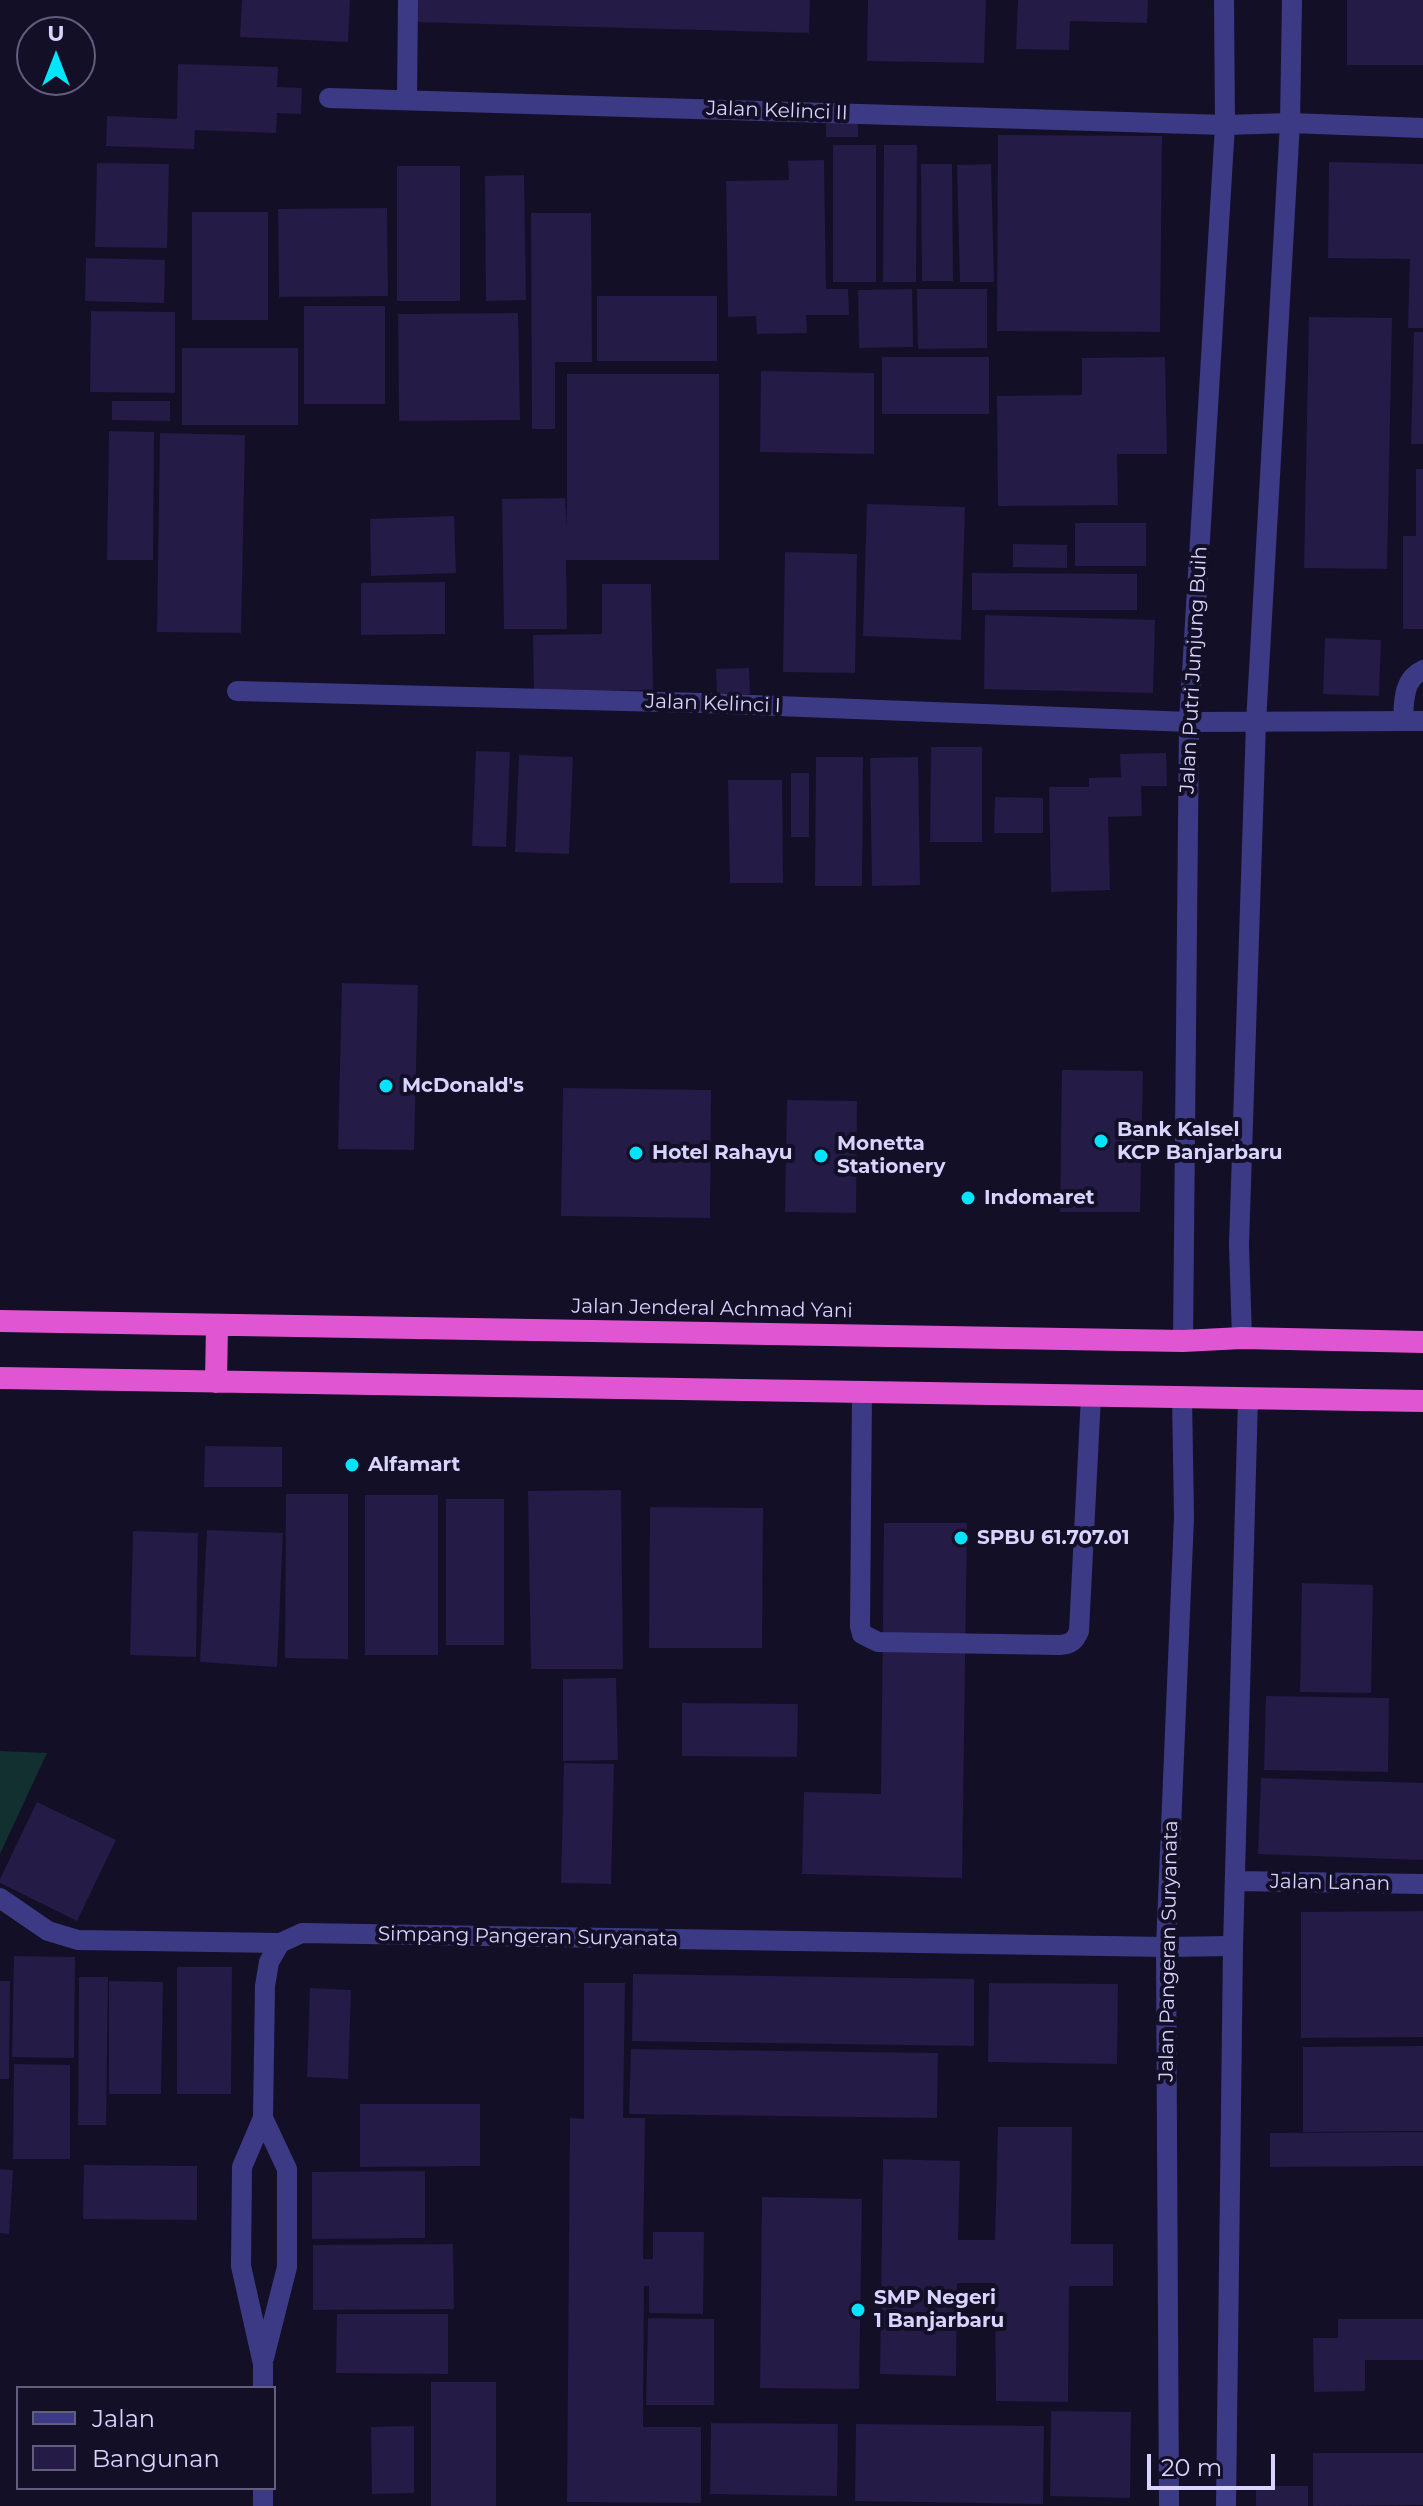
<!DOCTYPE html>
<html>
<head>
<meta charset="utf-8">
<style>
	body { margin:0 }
	#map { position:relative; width:1423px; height:2506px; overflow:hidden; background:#130f26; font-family:Montserrat,sans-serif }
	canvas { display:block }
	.legend { position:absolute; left:16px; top:2386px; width:260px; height:104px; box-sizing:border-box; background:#130f26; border:2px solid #625e7d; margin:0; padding:10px 14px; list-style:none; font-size:24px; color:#d9d4ff }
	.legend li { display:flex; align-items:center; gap:16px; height:40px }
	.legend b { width:40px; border:2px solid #625e7d }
	.north { position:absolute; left:16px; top:16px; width:80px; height:80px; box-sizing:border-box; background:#130f26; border:2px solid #625e7d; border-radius:50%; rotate:0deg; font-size:22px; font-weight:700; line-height:32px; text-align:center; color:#d9d4ff }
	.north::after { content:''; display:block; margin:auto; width:28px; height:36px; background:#00e5ff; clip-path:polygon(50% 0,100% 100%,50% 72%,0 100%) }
	.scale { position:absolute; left:1147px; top:2454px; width:128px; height:36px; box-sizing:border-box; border:4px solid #d9d4ff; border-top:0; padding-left:10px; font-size:24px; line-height:28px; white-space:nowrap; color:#d9d4ff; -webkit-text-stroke:6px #130f26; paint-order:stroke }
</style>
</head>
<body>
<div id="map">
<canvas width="1423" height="2506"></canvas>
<ul class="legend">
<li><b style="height:10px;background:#3d3a85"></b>Jalan</li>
<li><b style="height:22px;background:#241b47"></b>Bangunan</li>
</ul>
<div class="north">U</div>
<div class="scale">20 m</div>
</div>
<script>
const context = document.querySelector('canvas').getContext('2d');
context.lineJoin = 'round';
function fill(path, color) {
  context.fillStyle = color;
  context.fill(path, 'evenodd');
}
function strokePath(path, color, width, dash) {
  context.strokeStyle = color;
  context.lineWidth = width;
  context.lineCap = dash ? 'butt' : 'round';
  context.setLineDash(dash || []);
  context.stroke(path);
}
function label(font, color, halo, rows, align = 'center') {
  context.font = font + ' Montserrat,sans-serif';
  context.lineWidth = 8;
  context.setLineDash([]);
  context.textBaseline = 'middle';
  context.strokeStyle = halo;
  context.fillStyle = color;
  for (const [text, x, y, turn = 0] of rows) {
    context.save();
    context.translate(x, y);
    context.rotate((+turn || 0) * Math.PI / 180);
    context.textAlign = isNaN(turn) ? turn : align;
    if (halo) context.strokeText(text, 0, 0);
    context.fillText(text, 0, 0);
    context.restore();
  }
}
const green = new Path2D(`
	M0,1751L47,1753L0,1854Z`);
const building = new Path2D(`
	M242,0H350L348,42L240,37Z
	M414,0H810L809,33L413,22Z
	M868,0H986L984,63L867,61Z
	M1018,0H1148L1147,23L1070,21L1069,50L1016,49Z
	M1347,0H1423V65H1347Z
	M178,64L278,67L277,87L302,88L301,114L277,113L276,133L195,130L194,149L106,146L107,116L177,119Z
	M826,117H858V137H826Z
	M998,135L1162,136L1160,332L997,331Z
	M833,145H876V282H833Z
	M884,145H917L916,282H883Z
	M824,160L826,289H848L849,315H806L807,333L757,334L756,316L728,317L726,181L789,180L788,161Z
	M1329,162L1423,164V328H1408L1410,259L1328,258Z
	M97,163L169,164L167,248L95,247Z
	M921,164H952L953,281H922Z
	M991,164L994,282H960L957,165Z
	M397,166H460V301H397Z
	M524,175L526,300L486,301L485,176Z
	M387,208L388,296L279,297L278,209Z
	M192,212H268V320H192Z
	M531,213H591L592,362H555V429H532Z
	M86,258L165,260L164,303L85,301Z
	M912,289L913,347L859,348L858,290Z
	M917,289H987V348L918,349Z
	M597,296H717V361H597Z
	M304,306H385V404H304Z
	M91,311L175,312V393L90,392Z
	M518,313L520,420L399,421L398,314Z
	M1309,317L1392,318L1387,569L1304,568Z
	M1414,332H1423V444H1411Z
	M182,348H298V425H182Z
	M882,357H989V414H882Z
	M1165,357L1167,454H1117L1118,505L998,506L997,396L1082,395V358Z
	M761,371L874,373V454L760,452Z
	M567,374H719V560H566L567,629H504L502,499L565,498L567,527Z
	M112,401H170V421L112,420Z
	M109,431L154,432L153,560H107Z
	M160,433L245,435L241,633L157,632Z
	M1416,469H1423V629H1403V536H1416Z
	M867,504L965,507L961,640L863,636Z
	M454,516L456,573L371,576L370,519Z
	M1075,523H1146V566H1075Z
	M1013,544L1067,545V568L1013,567Z
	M785,552L857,554L855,673L783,672Z
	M972,573L1137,574V610H972Z
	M445,582V634L361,635V583Z
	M602,584H651L653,690L534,692L533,635L602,634Z
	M985,615L1155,620L1153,693L984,689Z
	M1325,638L1381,640L1379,696L1323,694Z
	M749,668L750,694L717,696L716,669Z
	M931,747H982V842H930Z
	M476,751L510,752L506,847L472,846Z
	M1166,753L1167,786H1141L1142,816L1108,817L1110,890L1051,892L1049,787H1089V778L1121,777L1120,754Z
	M519,755L573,757L569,854L515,852Z
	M816,757H863L862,886H815Z
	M918,757L920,885L872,886L870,758Z
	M791,773H809V837H791Z
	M728,780H782L783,883H730Z
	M995,797L1043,798V833H994Z
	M342,983L418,985L414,1150L338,1149Z
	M1062,1070L1143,1071L1140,1212H1060Z
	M563,1088L711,1090L710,1218L561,1216Z
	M787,1100L857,1101L856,1213L785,1212Z
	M205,1446L282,1447V1487H204Z
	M621,1490L623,1669H531L528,1491Z
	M286,1494H348V1659L285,1658Z
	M365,1495H438V1655H365Z
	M446,1499H504V1645H446Z
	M650,1507L763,1508L762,1648H649Z
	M884,1523H967L962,1878L802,1874L804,1792L881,1794Z
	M207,1530L283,1533L277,1667L200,1662Z
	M133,1531L198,1533L196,1657L130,1655Z
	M1302,1583L1373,1585L1371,1693L1300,1692Z
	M616,1678L618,1760L563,1761V1679Z
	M1266,1696L1389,1698L1388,1772L1264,1770Z
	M682,1703L798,1704L797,1757L682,1756Z
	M564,1763L614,1764L611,1884L561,1883Z
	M1261,1778L1423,1783V1860L1258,1854Z
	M37,1802L116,1840L77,1921L0,1883V1879Z
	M1423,1911V2037L1301,2038V1912Z
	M14,1956L75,1957L74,2058L12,2057Z
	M177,1967H232L231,2094H177Z
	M633,1974L974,1979V2046L632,2041Z
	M79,1977H108L106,2125H78Z
	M0,1981H10L9,2079H0Z
	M109,1981L163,1982L161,2094H109Z
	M584,1983H625L623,2118H645L643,2259H653V2232H704L703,2314L649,2313V2286H644L643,2427H701V2503L567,2502L570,2118L584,2119Z
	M989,1983L1118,1984L1117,2064L988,2062Z
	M310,1988L351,1990L348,2079L307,2077Z
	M1423,2046V2131L1303,2132V2047Z
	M631,2049L938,2053L937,2118L629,2114Z
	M14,2064L70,2065V2159H13Z
	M360,2104H480V2166L360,2167Z
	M998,2127H1072L1071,2244H1113V2286H1069L1068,2402L996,2401L995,2283H957L956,2376L880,2374L883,2159L960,2161L958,2240H995Z
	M1423,2132V2166L1270,2167V2133Z
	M84,2165L197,2166V2220L83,2219Z
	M0,2169L13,2170L9,2234L0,2233Z
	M425,2171V2238L312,2239V2172Z
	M762,2197L862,2199L859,2389L760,2388Z
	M453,2244L454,2309L313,2310V2245Z
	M337,2314H448V2374L336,2373Z
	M648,2318L714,2319V2405H646Z
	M1338,2319H1423V2360H1365V2391L1314,2392L1313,2338H1338Z
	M431,2382H496V2506H431Z
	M1051,2411L1131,2412L1130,2498L1050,2496Z
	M711,2423L838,2424L837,2496L710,2494Z
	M856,2424L1044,2426L1043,2504L855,2501Z
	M414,2426V2493L372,2494L371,2427Z
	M1313,2453H1423V2505L1313,2506Z
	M1256,2486H1308V2506H1256Z`);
const service = new Path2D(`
	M1403,720C1404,701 1403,679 1423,670
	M862,1393L860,1626L862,1634L878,1642L1060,1645C1071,1644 1075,1641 1079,1631L1091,1396`);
const minor = new Path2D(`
	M329,98L1225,125L1290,123L1423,128
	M407,99L408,0
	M237,691L701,703L1189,722L1423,721
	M0,1898L48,1931L78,1940L280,1943
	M263,2118L287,2169V2267L264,2358
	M263,2388V2364L241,2266L242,2167L263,2118L265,1986L269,1962L280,1943L302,1933L1166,1947L1233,1946
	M263,2488V2506`);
const tertiary = new Path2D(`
	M1242,1338L1239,1245L1256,723L1290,123L1292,0
	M1183,1341L1189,722L1225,125L1224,0
	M1236,1881L1423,1884
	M1169,2506L1166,1947L1184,1517L1182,1396
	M1226,2506L1233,1946L1248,1398`);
const trunk = new Path2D(`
	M0,1321L1183,1341L1242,1338L1423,1342
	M0,1378L1423,1401
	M216,1382L217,1325`);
const markers = [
	[386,1086,8,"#00e5ff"],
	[1101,1141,8,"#00e5ff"],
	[636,1153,8,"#00e5ff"],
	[821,1156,8,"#00e5ff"],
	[968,1198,8,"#00e5ff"],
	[352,1465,8,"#00e5ff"],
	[961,1538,8,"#00e5ff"],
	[858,2310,8,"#00e5ff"]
];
const streetNames = [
	["Jalan Kelinci II",777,111,2],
	["Jalan Putri Junjung Buih",1194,670,-87],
	["Jalan Kelinci I",713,704,2],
	["Jalan Jenderal Achmad Yani",712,1309,1],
	["Jalan Lanan",1330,1883,1],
	["Simpang Pangeran Suryanata",528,1937,1],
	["Jalan Pangeran Suryanata",1169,1951,-89]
];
const poiNames = [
	["McDonald's",402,1086],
	["Bank Kalsel",1117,1130],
	["KCP Banjarbaru",1117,1153],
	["Monetta",837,1144],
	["Stationery",837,1167],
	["Hotel Rahayu",652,1153],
	["Indomaret",984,1198],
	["Alfamart",368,1465],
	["SPBU 61.707.01",977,1538],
	["SMP Negeri",874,2298],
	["1 Banjarbaru",874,2321]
];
fill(green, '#12302f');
fill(building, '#241b47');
strokePath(service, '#3d3a85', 20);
strokePath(minor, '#3d3a85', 20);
strokePath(tertiary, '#3d3a85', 20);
strokePath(trunk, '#e055d1', 22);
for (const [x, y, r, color] of markers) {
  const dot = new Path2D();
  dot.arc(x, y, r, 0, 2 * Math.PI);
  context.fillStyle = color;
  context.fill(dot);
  strokePath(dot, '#130f26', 3);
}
label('20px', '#d9d4ff', '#130f26', streetNames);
label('bold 20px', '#d9d4ff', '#130f26', poiNames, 'left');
</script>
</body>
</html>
